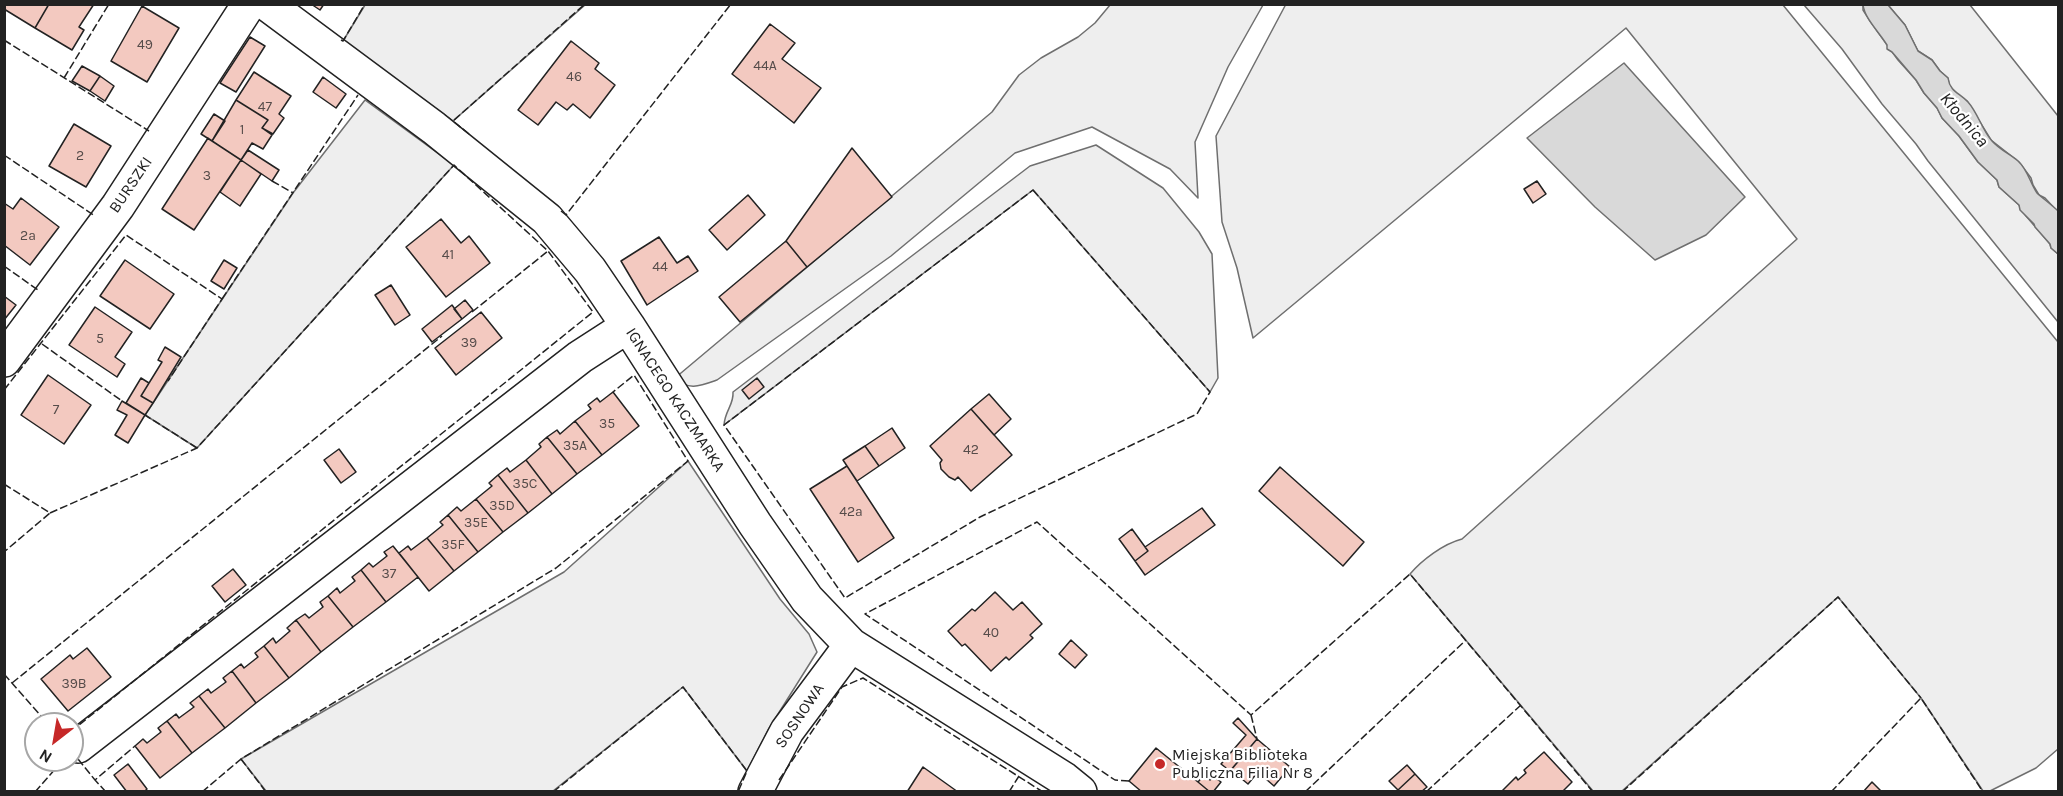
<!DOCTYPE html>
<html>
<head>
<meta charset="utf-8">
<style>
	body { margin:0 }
	#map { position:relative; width:2063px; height:796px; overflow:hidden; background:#fff; font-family:Karla,sans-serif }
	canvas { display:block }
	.frame { position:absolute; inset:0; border:6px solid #222; pointer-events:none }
	.north { position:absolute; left:24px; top:712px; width:60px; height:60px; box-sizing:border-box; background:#fff; border:2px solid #a7a7a7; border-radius:50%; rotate:211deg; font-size:16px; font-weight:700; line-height:24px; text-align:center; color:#222 }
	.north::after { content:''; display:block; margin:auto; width:21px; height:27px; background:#c62828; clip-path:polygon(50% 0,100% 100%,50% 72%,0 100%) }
</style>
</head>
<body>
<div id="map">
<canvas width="2063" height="796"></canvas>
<div class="frame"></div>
<div class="north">N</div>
</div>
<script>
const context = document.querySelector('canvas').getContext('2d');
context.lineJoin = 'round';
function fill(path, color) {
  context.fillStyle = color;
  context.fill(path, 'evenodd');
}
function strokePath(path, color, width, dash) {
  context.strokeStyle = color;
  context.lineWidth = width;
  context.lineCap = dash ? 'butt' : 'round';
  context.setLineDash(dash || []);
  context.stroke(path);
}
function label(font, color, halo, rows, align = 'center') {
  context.font = font + ' Karla,sans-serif';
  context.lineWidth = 4.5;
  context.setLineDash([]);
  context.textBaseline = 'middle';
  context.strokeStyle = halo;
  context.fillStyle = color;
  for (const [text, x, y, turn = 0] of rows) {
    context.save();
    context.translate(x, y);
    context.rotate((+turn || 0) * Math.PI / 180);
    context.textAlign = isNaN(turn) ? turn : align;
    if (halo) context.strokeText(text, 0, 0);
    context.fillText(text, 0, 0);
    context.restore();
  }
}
const green = new Path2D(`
	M1286,4L1783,5L2058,342V749L2036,768L1990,791H1983L1921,698L1838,597L1622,791H1593L1410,574C1422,560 1443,544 1462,539L1797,239L1626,28L1253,338L1237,268L1222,222L1216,136Z
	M365,5H585L453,121L343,41Z
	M1110,5H1263L1228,67L1195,142L1198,198L1170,169L1092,127L1015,153L891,256L717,380C700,386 688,391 675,378L992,112L1019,75L1041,58L1078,37L1095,23Z
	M1804,5H1863V10L1870,21L1898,60L1916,80L1924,93L1937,108L1942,118L1959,136L1978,162L1997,180L1999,187L2019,205L2026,216L2050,244L2051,248L2058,254V322L1928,161L1916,144L1882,104L1842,49Z
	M1888,5H1970L2058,116V212L2045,198L2039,195L2033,185L2031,178L2019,162L1991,140L1967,101L1957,95L1949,85L1948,78L1940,71L1932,60L1918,51L1905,25Z
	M365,100L454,165L197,448L145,415L293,193Z
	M1096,145L1163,188L1199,232L1212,254L1218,378L1210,392L1033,190L724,425C725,410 734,405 733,392L1030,166Z
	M688,461L780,599L809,634L817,652L768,730L747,771L683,687L553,791H266L241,759L564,572Z`);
const water = new Path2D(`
	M1863,5H1888L1905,25L1918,51L1932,60L1940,71L1948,78C1950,92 1960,93 1968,102C1978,113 1982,130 1992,141C2000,150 2010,154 2018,161C2028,170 2030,183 2037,193C2041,197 2052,205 2058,211V254L2051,248L2050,244L2035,227L2034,224L2020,210L2019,205L1999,187L1997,180L1978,162L1959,136L1942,118L1937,108L1924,93L1916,80L1892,52L1887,49V45C1879,32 1865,19 1863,5Z
	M1624,63L1745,197L1706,235L1655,260L1595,207L1527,138Z`);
const building = new Path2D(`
	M4,4H49L35,28L4,9Z
	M49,4H94L79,27L84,30L72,50L35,28Z
	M311,4H324L320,10Z
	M142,6L179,28L147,82L111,61Z
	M770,24L795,43L782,59L821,88L794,123L732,74Z
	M250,37L265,46L236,92L220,83Z
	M571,41L599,63L595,69L615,85L590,118L573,104L567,110L556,102L538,125L518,110Z
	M82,66L100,76L90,91L72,81Z
	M254,72L291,96L279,114L284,118L273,134L262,128L268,120L236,100Z
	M100,76L114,86L105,101L90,91Z
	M323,77L346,94L336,108L313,92Z
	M236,100L268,120L262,128L272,135L263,149L252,143L241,160L212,141Z
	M214,114L225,121L212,141L201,134Z
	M74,124L111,146L86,187L49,166Z
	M208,138L241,160L194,230L162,209Z
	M852,148L892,197L807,267L786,241Z
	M248,150L279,170L272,181L241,160Z
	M241,160L261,174L240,206L220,192Z
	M1537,181L1546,194L1533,203L1524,189Z
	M748,195L765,215L727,250L709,230Z
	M21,198L59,227L30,265L4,245V203L13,209Z
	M441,219L461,243L469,236L490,263L446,297L406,247Z
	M659,237L677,263L688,256L698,271L647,305L621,261Z
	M786,241L807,267L740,322L719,297Z
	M125,260L174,294L150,329L100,296Z
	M224,260L237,268L224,289L211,281Z
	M391,285L410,315L395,325L375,295Z
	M4,296L16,305L4,320Z
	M465,300L473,310L462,319L454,309Z
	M452,305L462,319L432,342L422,329Z
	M95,307L132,332L115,357L125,364L117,377L69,345Z
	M481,312L502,338L456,375L435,348Z
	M165,347L181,357L153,403L141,396L162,362L158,360Z
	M48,375L91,405L64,444L21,415Z
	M141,378L149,383L141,396L153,403L145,415L126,403Z
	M757,378L764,387L749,399L742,390Z
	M613,392L639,426L602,455L575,421L591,409L588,405L597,398L600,402Z
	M989,394L1011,419L994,435L971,409Z
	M122,401L145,415L128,443L115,435L127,415L117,410Z
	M971,409L1012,455L971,491L958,477L955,480L949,477L941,469L940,463L942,460L930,446Z
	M575,421L602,455L577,474L547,437L557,430L560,434Z
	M892,428L905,448L879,466L865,446Z
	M547,437L577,474L552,494L526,460L541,447L539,444Z
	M865,446L879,466L857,481L843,460Z
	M339,449L356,472L341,483L324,460Z
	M526,460L552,494L528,513L498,475L507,468L510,472Z
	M847,466L894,538L858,562L810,489Z
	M1280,467L1364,542L1343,566L1259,491Z
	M498,475L528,513L503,532L476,499L492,486L489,483Z
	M476,499L503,532L478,552L448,515L457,507L461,511Z
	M1202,508L1215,525L1145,575L1135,561L1148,551L1145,547Z
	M448,515L478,552L454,571L427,538L443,525L440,522Z
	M1132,529L1148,551L1135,561L1119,539Z
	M427,538L454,571L429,591L399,553L408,546L411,550Z
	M393,546L418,577L386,602L361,570L369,563L373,567L387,556L384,552Z
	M233,569L246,585L225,602L212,586Z
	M361,570L386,602L353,627L328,596L337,588L340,593L355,581L352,577Z
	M995,592L1013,610L1022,602L1042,624L1030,635L1033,638L1009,660L1006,657L991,671L965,644L962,646L948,631L972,609L975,611Z
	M328,596L353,627L321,652L296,620L305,614L309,618L323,607L320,602Z
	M296,620L321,652L289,678L264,646L273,638L276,643L290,631L287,628Z
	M1071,640L1087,655L1075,668L1059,654Z
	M264,646L289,678L256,703L232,671L241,664L244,668L258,657L255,653Z
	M87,648L111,677L68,711L41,679L70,655L73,659Z
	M232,671L256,703L225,728L199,696L208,689L211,693L226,682L223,678Z
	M199,696L225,728L192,753L167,721L176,714L179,718L194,707L190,703Z
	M1238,718L1257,739L1230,771L1221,764L1246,735L1233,723Z
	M167,721L192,753L160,778L135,746L143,739L147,743L161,732L158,728Z
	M1257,739L1290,767L1274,786L1258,772L1248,784L1231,770Z
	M1156,748L1198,782L1210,792H1142L1129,781Z
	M1544,752L1572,782L1562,792H1501L1516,777L1518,780L1526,773L1524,770Z
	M128,764L147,789L144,792H127L114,775Z
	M1407,765L1415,774L1398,790L1389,781Z
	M923,767L958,792H907Z
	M1415,774L1427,787L1421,792H1399L1398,790Z
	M1204,775L1210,780L1213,776L1221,782L1213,792H1210L1198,782Z
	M1872,782L1882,792H1863Z`);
const minor = new Path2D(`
	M267,4L434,128L547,219L590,270L628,326L755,524L807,599L851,645L1064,779L1080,792
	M4,360L118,206L249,4
	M78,746L580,357L628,326
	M755,792L787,731L851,645`);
const fence = new Path2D(`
	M4,40L149,131
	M341,40L343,41L365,4
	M64,78L109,4
	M469,134L453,121L585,4
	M4,155L95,216
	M272,181L293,193
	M1033,190L1210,392L1197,414L980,517L845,598L724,425Z
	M561,211L566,215L731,4
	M4,266L38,290
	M222,299L358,95
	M472,312L548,251
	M42,344L122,401
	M4,390L126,235L222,299L168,381
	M146,414L145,415L197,448
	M4,484L50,513L4,552
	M50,513L197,448L454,165L548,251L593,312L79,725
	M4,674L48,724
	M12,683L442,336
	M1251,715L1257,739
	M78,759L95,780
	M241,759L266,792
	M779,780L842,687L863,678L1043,792
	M1129,781L1115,780L865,614L1037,522L1251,715L1410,574L1593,792
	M35,792L63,760
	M106,792L95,780L135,746
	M202,792L241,759L556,568L688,461L634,375L613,392
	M553,792L683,687L747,771L738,792
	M1009,792L1019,776
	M1305,792L1466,640
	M1426,792L1521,705
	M1622,792L1838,597L1921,698
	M1831,792L1921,698L1983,792`);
const markers = [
	[1160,764,6,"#c62828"]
];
const numberNames = [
	["49",145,45],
	["44A",765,66],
	["46",574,77],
	["47",265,107],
	["1",242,130],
	["2",80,156],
	["3",207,176],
	["2a",28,236],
	["41",448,255],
	["44",660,267],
	["5",100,339],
	["39",469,343],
	["7",56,410],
	["35",607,424],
	["35A",575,446],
	["42",971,450],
	["35C",525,484],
	["35D",502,506],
	["42a",851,512],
	["35E",476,523],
	["35F",453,545],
	["37",389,574],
	["40",991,633],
	["39B",74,684]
];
const streetNames = [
	["BURSZKI",131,185,-56],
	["IGNACEGO KACZMARKA",675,400,57],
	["SOSNOWA",800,716,-56]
];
const poiNames = [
	["Miejska Biblioteka",1172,755],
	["Publiczna Filia Nr 8",1172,773]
];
const waterNames = [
	["Kłodnica",1964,120,50]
];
fill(green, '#eee');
strokePath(green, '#6f6f6f', 1.5);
fill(water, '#d9d9d9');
strokePath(water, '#6f6f6f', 1.5);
fill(building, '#f3c9c0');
strokePath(building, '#222', 1.5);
strokePath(minor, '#222', 36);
strokePath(minor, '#fff', 33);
strokePath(fence, '#222', 1.5, [8, 3]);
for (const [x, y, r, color] of markers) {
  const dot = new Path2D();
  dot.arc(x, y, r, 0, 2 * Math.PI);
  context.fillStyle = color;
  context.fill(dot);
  strokePath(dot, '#fff', 2);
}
label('14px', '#564c4a', null, numberNames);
label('16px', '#222', '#fff', streetNames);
label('16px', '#222', '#fff', poiNames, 'left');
label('italic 18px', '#222', '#fff', waterNames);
</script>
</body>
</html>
